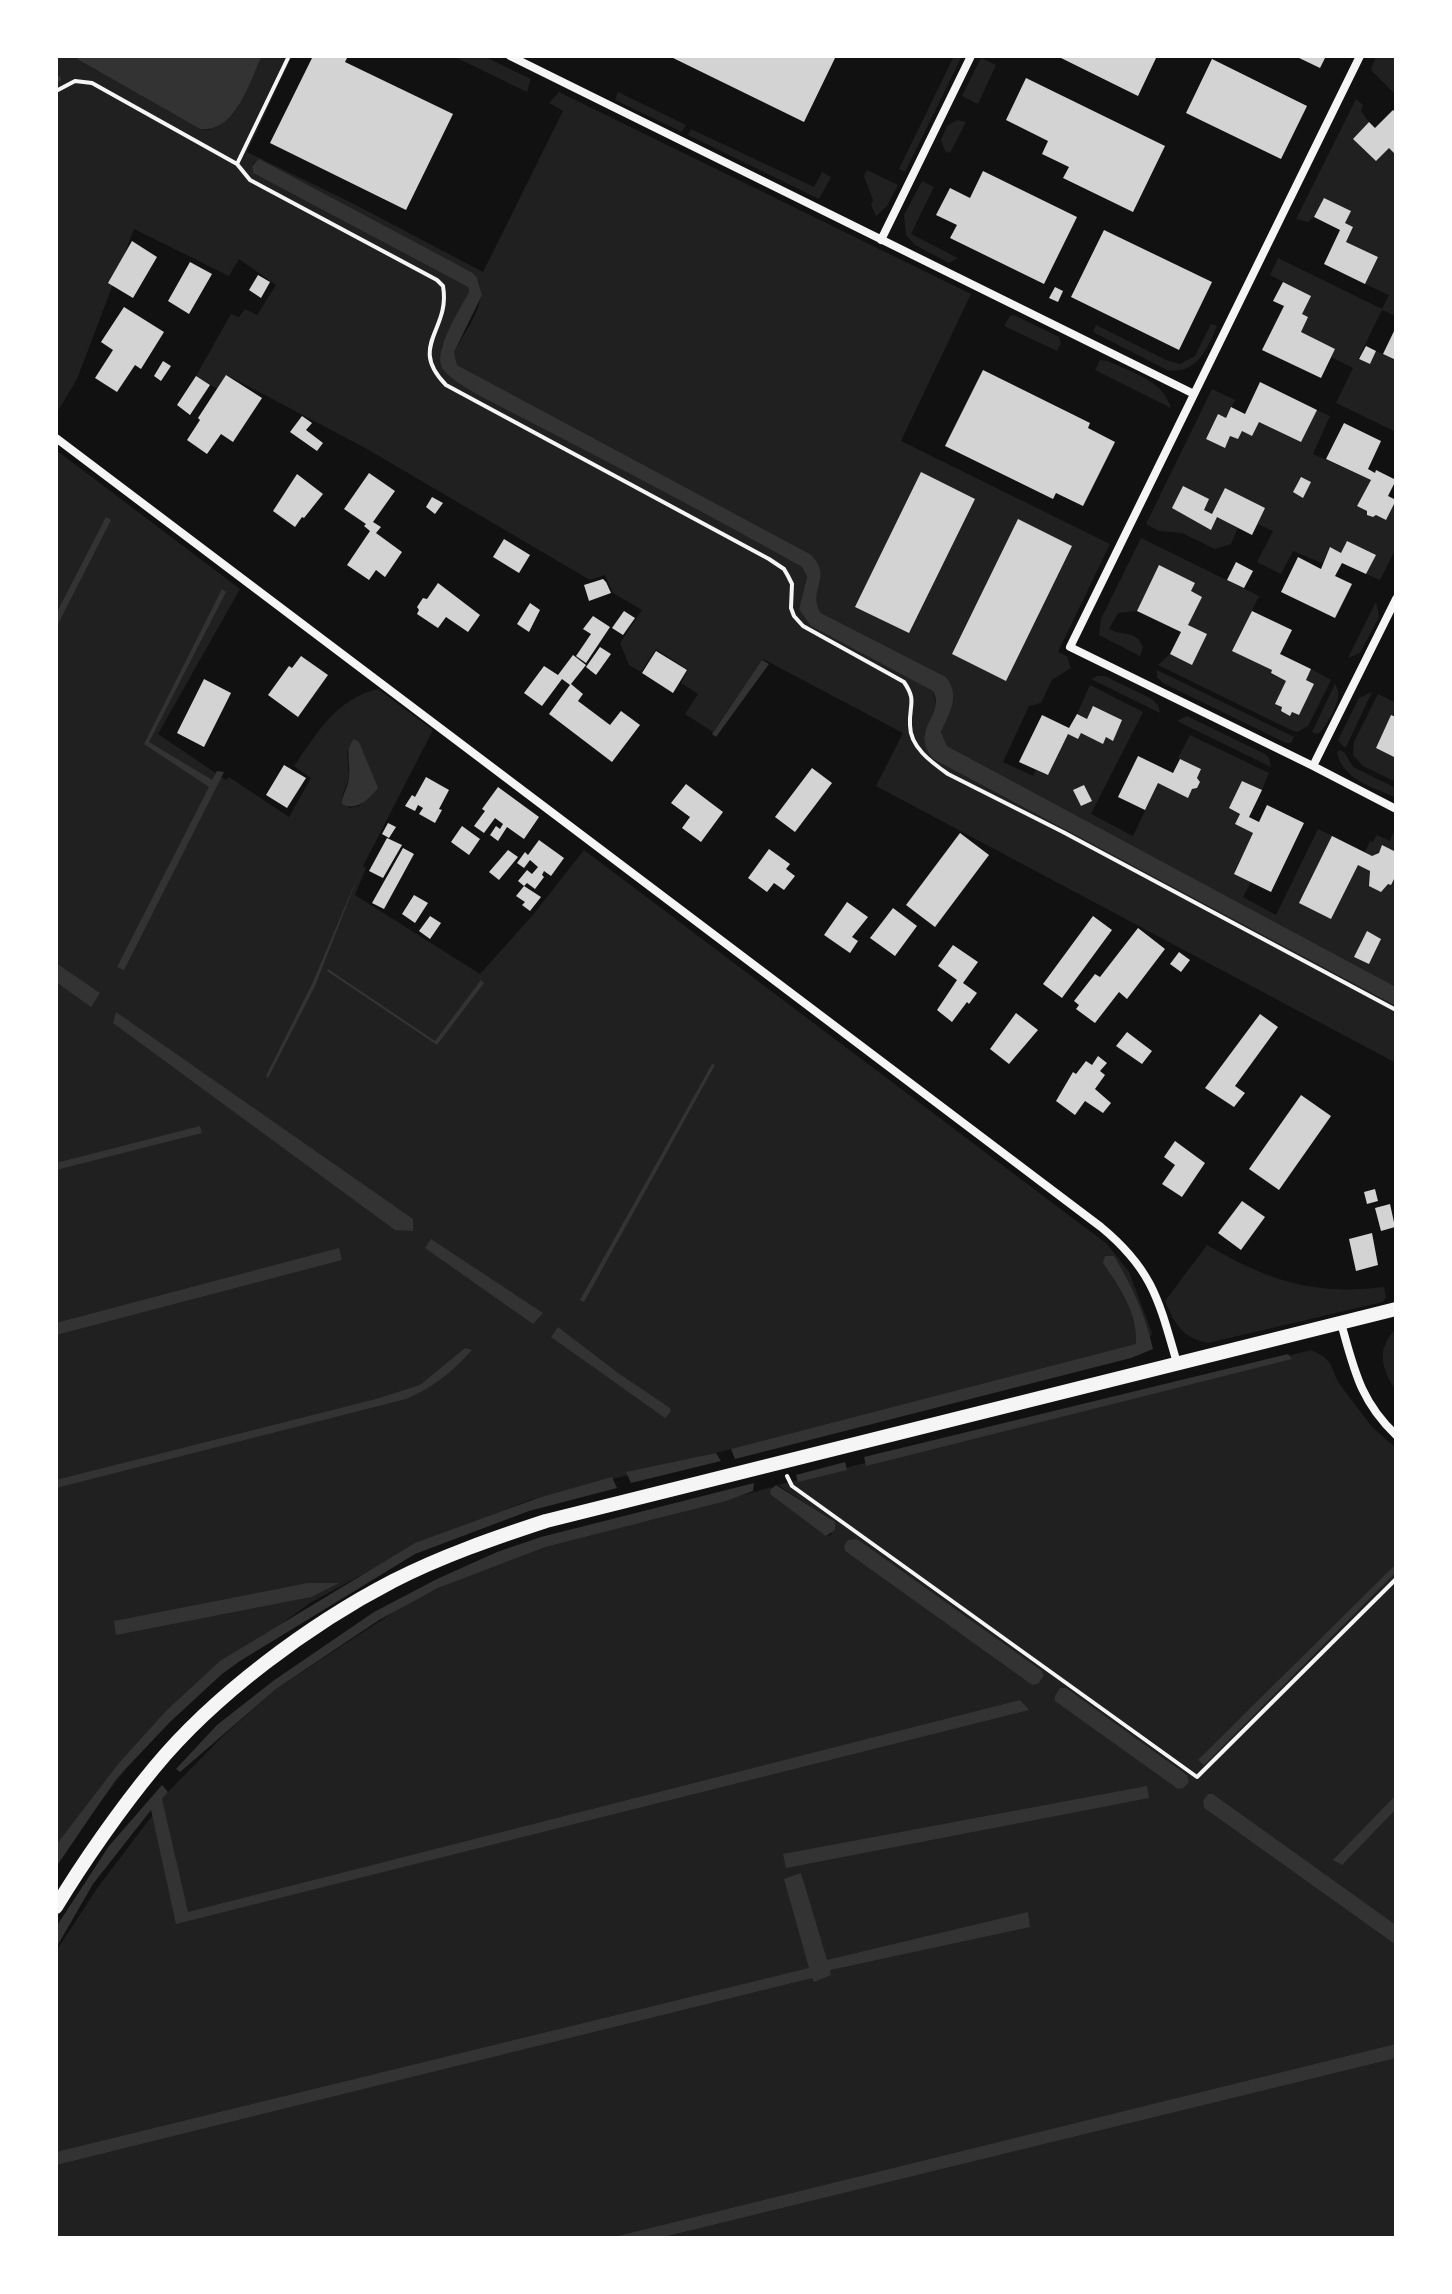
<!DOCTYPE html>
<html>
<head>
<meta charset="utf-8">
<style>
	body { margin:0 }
	#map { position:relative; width:1452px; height:2294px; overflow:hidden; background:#111; font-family:Lato,sans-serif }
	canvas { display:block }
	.frame { position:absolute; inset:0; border:58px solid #fff; pointer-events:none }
</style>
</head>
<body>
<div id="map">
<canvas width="1452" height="2294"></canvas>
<div class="frame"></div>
</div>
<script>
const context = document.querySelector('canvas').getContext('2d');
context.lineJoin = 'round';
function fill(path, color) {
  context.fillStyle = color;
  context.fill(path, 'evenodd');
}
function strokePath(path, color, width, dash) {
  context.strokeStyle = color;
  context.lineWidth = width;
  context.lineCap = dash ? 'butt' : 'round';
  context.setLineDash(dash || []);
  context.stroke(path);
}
const green = new Path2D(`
	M56,56H79L77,59L200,129L209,130L234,113L262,56H292L247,152L352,203L483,272L563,111L549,103L559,92L971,294L901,441L1110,544L1058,652L1067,656L1071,668L1052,680L1041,703L1029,706L1003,762L1033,776L1036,770L1047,775L1068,734L1078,739L1081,733L1102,743L1106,737L1113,740L1122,720L1094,706L1087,719L1077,714L1090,685L1143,712L1091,814L1133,836L1158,783L1187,797L1192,789L1197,788L1200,782L1197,778L1201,769L1178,758L1190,735L1269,773L1262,790L1242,781L1229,808L1240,814L1235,824L1253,833L1234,873L1251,882L1243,897L1276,915L1318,829L1365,852L1370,841L1373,842L1377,835L1390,841L1393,833L1396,835V987L947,746L941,732C948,714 959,694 946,677L821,613C805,589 835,584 810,554L457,365L454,352C466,329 494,297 473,273L254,162L252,166L253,173L468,287L469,292L441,348L491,402L652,483L802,567L807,577L799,609L892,668L933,691L936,705L924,734L933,759L1396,1006V1063L876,786L903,733L763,659L713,732L685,714L698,694L681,683L688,670L656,649L641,672L629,665L620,643L642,610L613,593L605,575L590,580L367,449L227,375L217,389L196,376L231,314L239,317L245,309L257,315L276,285L239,259L229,276L134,229L77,379L56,414Z
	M453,56H483L531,79L527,92Z
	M954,56H962L905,172L899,169Z
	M1376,56H1396V95L1371,70Z
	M981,58L996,65L978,104L962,96Z
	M618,92L686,125L682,132L615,100Z
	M1356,99L1363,105L1361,111L1369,122L1353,139L1376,161L1389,148L1396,155V316L1382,310L1358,359L1370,364L1376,351L1396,360V432L1336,403L1353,368L1331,357L1335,349L1301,332L1302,314L1310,296L1270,275L1278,258L1382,309L1389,295L1365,284L1378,257L1346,242L1353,227L1345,223L1351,211L1324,198L1314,217L1308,222L1296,219Z
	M957,120L966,122L950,153L945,151L941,140L947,126Z
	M691,129L814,187L822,172L831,177L819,199L688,135Z
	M867,170L898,185L887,206L876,216L871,205L873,200L864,176Z
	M922,181L934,187L911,234L958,258L949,263L915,245L906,235L904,215Z
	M1014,315L1059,337L1061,343L1057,351L1004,326L1010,316Z
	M1211,324L1217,326C1207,349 1197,375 1167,370L1093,332L1096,325L1166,360L1180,364L1195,356Z
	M1100,360L1108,361C1132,373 1163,380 1171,408L1095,370Z
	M1212,389L1235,400L1226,418L1218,414L1206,438L1224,448L1230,436L1238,439L1242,431L1252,436L1259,422L1317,410L1330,416L1313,454L1371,480L1357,506L1367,511L1368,515L1373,517L1376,515L1386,520L1396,500V548L1380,580L1366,574L1375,555L1347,541L1341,553L1330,547L1322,563L1293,551L1281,574L1257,562L1273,531L1258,524L1252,535L1238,528L1231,544L1215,549L1182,533L1159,531L1146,524Z
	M56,450L240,589L158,734L226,780L229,777L289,817L311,778L294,766C318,732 336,699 378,689L433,730L363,866L366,868L355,895L480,974L532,916L584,850L1107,1244L1129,1272L1152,1333L1146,1344L530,1500L411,1548L310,1603L243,1652L140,1750L90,1816L56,1867ZM347,750L372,795L359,806L349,808L342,797L349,778Z
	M1141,538L1261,597L1258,598L1233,651L1272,670L1271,674L1286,681L1281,711L1290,715L1292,712L1299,715L1314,684L1306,680L1311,669L1331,680L1308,726L1297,732L1291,730L1158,665L1170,654L1207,634L1188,625L1202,597L1191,591L1195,583L1160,566L1137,611L1118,613L1109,629C1123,637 1136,629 1143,647L1140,656L1099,635L1101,619Z
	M1376,602L1379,617L1360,653L1348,658Z
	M1157,670L1294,737L1291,743H1286L1163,683L1157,677Z
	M1097,676H1105L1152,699L1158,705L1160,713L1091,679Z
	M1335,684C1345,698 1329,719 1321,732L1317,734L1312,732Z
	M1372,692L1346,747H1344L1338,740L1359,698Z
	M1378,694L1396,703V717L1391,715L1376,748L1396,758V782L1363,766L1353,755L1354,742Z
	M1187,716L1265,754L1269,758L1271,767L1177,721Z
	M1340,750L1345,753L1353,767L1396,788V798C1374,787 1342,780 1337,752Z
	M1207,1245C1267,1280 1313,1296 1384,1287L1386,1297L1383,1302L1208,1343C1182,1337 1175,1325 1165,1301Z
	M1396,1329V1390C1381,1369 1376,1348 1396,1329Z
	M1311,1350L1323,1356L1330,1363L1338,1382L1372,1427L1396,1448V1925L1213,1794H1208L1203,1802L1204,1808L1396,1945V2238H56V1951L98,1887L158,1808L161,1799L223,1736L276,1689L406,1604L489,1564L568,1537L656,1519L772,1487L771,1495L827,1536L831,1535L834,1522L778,1485ZM844,1546L1042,1671L1044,1676L1038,1684L1032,1685L845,1551ZM1060,1688L1066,1689L1187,1775L1189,1782Z`);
const water = new Path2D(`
	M79,56H262C249,82 236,133 200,129L77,59Z
	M259,159L473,273L477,278L482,295L454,352L457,365L810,554C835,578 806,590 821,613L946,677C961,696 949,713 941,732L947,746L1396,987V1006L933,759C909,727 946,716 933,691L811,626L799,609L807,577L802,567C704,512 605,460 505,409C492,402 444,379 441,365C436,346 460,309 469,292L468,287L253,173L252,166Z
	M106,517L111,520L56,628V614Z
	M222,589L226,592L149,742L212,780L217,771L224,772L124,970L117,967L209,787L144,744Z
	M762,660L769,664L716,737L712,734Z
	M354,739L359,742L378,788C369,799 357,812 342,804C342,794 348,788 349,778C351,763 344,751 354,739Z
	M361,869L315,986L268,1078L266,1076L312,984Z
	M56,963L100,993L91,1007L56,982Z
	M328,969L435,1041L481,980L484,983L437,1045L327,971Z
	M116,1012L413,1219V1231L395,1230L113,1023Z
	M712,1064L715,1065L584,1302L580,1300Z
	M200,1126L202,1133L56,1170V1163Z
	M431,1239L543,1313L533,1324L425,1248Z
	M339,1248L342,1260L56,1335V1323Z
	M1105,1256H1114C1132,1286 1145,1314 1153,1349L1131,1358L735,1459L731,1449L1136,1344C1138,1313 1120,1288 1103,1263Z
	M558,1327L618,1373L670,1408L671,1411L665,1418L551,1337Z
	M465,1348L472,1350C452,1372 434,1387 406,1399L56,1488V1480L376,1399L420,1385Z
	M1288,1354L1292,1359L866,1466L864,1457Z
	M716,1453L721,1461L631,1483L626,1472Z
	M845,1462L847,1470L798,1482L796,1475Z
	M612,1477L617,1488L529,1511L415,1554L240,1661L222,1674L171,1721L116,1779L56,1867V1845L119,1763L166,1711L220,1661L415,1543L538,1498Z
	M754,1483L753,1491L726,1501L545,1547L438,1588L379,1620L276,1689L180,1772L176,1769L217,1725L273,1681L374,1612L437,1579L497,1552L541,1537Z
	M776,1485L835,1522V1530L826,1536L771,1495L770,1490Z
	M857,1539L1042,1671L1044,1676L1038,1684L1032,1685L845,1551L844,1546L848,1540Z
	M1396,1564V1572L1204,1765L1198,1760Z
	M308,1583H339L311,1597L116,1635L114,1621Z
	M1060,1688H1066L1187,1775L1189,1782L1183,1788L1178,1789L1055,1701V1696Z
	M1020,1700L1029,1710L176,1924L151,1810L93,1884L56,1948V1927L109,1846L162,1785L168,1792L162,1799L188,1912Z
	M1147,1786L1149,1798L786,1868L783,1854Z
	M1208,1794H1213L1396,1925V1945L1204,1808L1203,1801Z
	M1396,1795V1809L1342,1865L1333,1860Z
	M801,1873L827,1960L1028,1912L1030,1927L830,1970L831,1975L814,1982L812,1978L56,2165V2152L809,1968L784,1879Z
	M1396,2044V2058L659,2238H610Z`);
const stream = new Path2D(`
	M56,80L58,79`);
const building = new Path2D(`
	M313,56H348L345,62L453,114L406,210L270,143Z
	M669,56H836L804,122Z
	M1057,56H1157L1138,96Z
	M1295,56H1326L1320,68Z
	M1212,59L1307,106L1281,159L1186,113Z
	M1026,78L1165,146L1133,212L1063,178L1069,167L1042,154L1048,141L1006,120Z
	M1393,110L1396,113V155L1389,148L1376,161L1353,139L1369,122L1375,128Z
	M983,171L1077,217L1044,284L950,238L957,225L936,215L950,188L970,198Z
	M1324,198L1351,211L1345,223L1353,227L1346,242L1378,257L1365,284L1324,264L1340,230L1314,217Z
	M1104,230L1212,282L1179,350L1071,297Z
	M132,241L157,257L133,298L108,283Z
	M190,262L212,274L189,314L168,301Z
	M258,275L270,282L261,298L249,290Z
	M1283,282L1311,296L1302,314L1308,317L1301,332L1335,349L1321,378L1262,350L1284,306L1273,301Z
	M1055,287L1063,291L1058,302L1049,298Z
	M124,307L164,332L141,369L135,365L117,392L95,378L113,350L101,342Z
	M1396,327V360L1383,354Z
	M1366,346L1376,351L1370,364L1359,359Z
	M163,361L171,366L161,381L154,376Z
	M983,370L1090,423L1088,428L1115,442L1083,506L1056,493L1053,499L945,446Z
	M226,375L262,398L233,442L221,434L207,454L187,440L200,420L198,418Z
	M196,376L210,385L190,415L177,405Z
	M1260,382L1317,410L1301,442L1259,422L1252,436L1242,431L1238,439L1230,436L1225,448L1206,439L1218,414L1226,418L1231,407L1245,414Z
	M302,416L312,423L306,430L323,443L317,451L290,432Z
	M1344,423L1381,441L1368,469L1375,473L1376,470L1396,480L1388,496L1396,500L1386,520L1376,515L1373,517L1367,515V511L1357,506L1371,480L1326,459Z
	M921,472L975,499L909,633L855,607Z
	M369,473L395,491L373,522L381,527L376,533L402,552L385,577L376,570L369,580L347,565L370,531L364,526L366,524L344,509Z
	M297,474L323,494L304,518L302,517L295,527L273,511Z
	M1301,477L1311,482L1303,498L1293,492Z
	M1183,486L1209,499L1204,510L1212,514L1225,488L1265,508L1252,535L1217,517L1211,530L1172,508Z
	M432,497L443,503L435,514L426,507Z
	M1018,519L1072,546L1006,681L952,654Z
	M504,539L530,555L519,573L493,557Z
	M1347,541L1376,555L1366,574L1342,563L1335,576L1352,584L1335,618L1281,592L1298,557L1321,569L1330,547L1341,553Z
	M1236,562L1253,571L1244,588L1227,580Z
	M1159,565L1195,583L1191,591L1202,597L1188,625L1207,634L1192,665L1170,654L1181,632L1137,611Z
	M603,579L606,582L611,593L589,601L584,585Z
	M438,583L480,615L468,632L446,617L438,628L417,614L419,610L417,607L423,598L427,599Z
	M530,603L540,610L529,632L517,624Z
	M624,611L635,618L623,635L612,628Z
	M1252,611L1292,630L1280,654L1311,669L1306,680L1314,684L1299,715L1292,712L1290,716L1281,711L1282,707L1275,704L1286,681L1271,673L1272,670L1232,651Z
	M593,616L610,627L586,663L576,656L591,634L583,629Z
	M600,647L611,654L596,675L586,667Z
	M656,651L687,670L673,693L642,673Z
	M573,655L586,665L571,684L583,694L578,701L610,725L621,711L640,725L612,762L549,714L570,685L562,679L542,706L524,693L544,666L558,675Z
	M301,656L328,675L298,717L268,695L289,666L292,668Z
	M204,679L231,693L204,747L177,733Z
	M1093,706L1122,720L1113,741L1106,737L1103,744L1081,733L1078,739L1068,734L1048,775L1019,762L1042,715L1069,728L1077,714L1087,719Z
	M1391,715L1396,717V758L1376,748Z
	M1138,756L1173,773L1180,759L1201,769L1197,778L1200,782L1197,788L1192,789L1188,798L1158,783L1145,810L1118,797Z
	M284,765L306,778L287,808L266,795Z
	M812,768L832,783L795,832L775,817Z
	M426,777L449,790L439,809L442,810L435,823L419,814L423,808L418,805L415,811L405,806L412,795L415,797Z
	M1242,781L1262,790L1249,817L1259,822L1267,805L1304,823L1271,892L1234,874L1253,833L1235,824L1240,814L1229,808Z
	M686,784L723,812L701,842L682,828L690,817L671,803Z
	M1084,785L1092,801L1081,806L1073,790Z
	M498,787L539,817L524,839L507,827L498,841L490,835L496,826L500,829L503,824L495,818L484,833L474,826L485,811L482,809Z
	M388,823L396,827L389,838L382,834Z
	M462,826L480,839L469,855L451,842Z
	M960,833L989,855L935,927L906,905Z
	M1332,836L1372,856L1379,853L1382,845L1396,852V875L1391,885L1388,884L1381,892L1369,886L1370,871L1358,865L1331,919L1299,903Z
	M387,838L402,845L383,878L369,871Z
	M539,840L564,858L551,876L544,871L542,875L544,877L535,889L527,883L524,886L518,881L527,870L532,874L538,867L530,860L524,868L517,863L525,852L528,855Z
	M403,848L414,854L384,909L372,903Z
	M769,849L790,864L786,869L795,876L784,890L774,883L767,892L748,878Z
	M508,850L518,857L499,880L489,872Z
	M524,886L541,897L530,911L522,905L525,902L516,896Z
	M414,895L428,903L415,923L402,914Z
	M847,902L868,917L852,937L858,941L850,953L824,935Z
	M893,908L917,926L895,956L870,938Z
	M430,916L441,923L430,939L419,931Z
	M1093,916L1112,930L1062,998L1043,984Z
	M1138,928L1165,949L1127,999L1119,992L1095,1023L1076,1009L1079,1005L1074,1001L1095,974L1100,977Z
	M1367,931L1381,939L1369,964L1354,957Z
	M953,945L978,962L963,983L977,993L969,1004L967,1002L952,1022L937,1010L957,980L938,966Z
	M1179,952L1190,960L1181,972L1170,964Z
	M1016,1013L1038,1030L1009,1064L990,1049Z
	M1260,1014L1278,1027L1235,1086L1245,1093L1234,1107L1205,1088Z
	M1127,1032L1152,1051L1142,1064L1116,1046Z
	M1098,1056L1107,1063L1100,1071L1105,1075L1095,1089L1111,1103L1103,1113L1085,1101L1075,1115L1056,1101L1073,1072L1076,1074L1086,1061L1092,1065Z
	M1301,1095L1331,1116L1279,1190L1249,1169Z
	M1175,1141L1205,1163L1182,1197L1162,1184L1175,1165L1164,1157Z
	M1375,1189L1378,1201L1367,1204L1364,1192Z
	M1242,1201L1265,1217L1241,1250L1218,1233Z
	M1390,1204L1395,1227L1381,1231L1375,1208Z
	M1372,1233L1378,1265L1356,1271L1349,1239Z`);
const path = new Path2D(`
	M56,91L75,81L92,83L237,164L250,180L437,280L443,286C451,331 407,345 446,385L769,559L784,569L788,576L792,584L791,608L794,616L803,626L904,682C917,701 909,704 910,725C910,747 931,762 948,774L1063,832L1396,1010
	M237,164L289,56
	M787,1476L792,1486L1197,1777L1396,1579`);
const minor = new Path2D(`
	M510,56L1194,394
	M1360,56L1070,647L1313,766L1396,809
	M881,240L971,56
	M56,438L1101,1227C1153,1270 1159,1301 1177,1363
	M1313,766L1396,599
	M1341,1323C1354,1369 1360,1401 1396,1435`);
const tertiary = new Path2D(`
	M56,1907C83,1862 121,1808 154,1768C214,1695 310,1624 393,1581C442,1556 494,1538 546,1521L1396,1309`);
fill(green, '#202020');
fill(water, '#333');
strokePath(stream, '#333', 6);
fill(building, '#d3d3d3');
strokePath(path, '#f5f5f5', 4);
strokePath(minor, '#f5f5f5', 8);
strokePath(tertiary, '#f5f5f5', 14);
</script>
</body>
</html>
